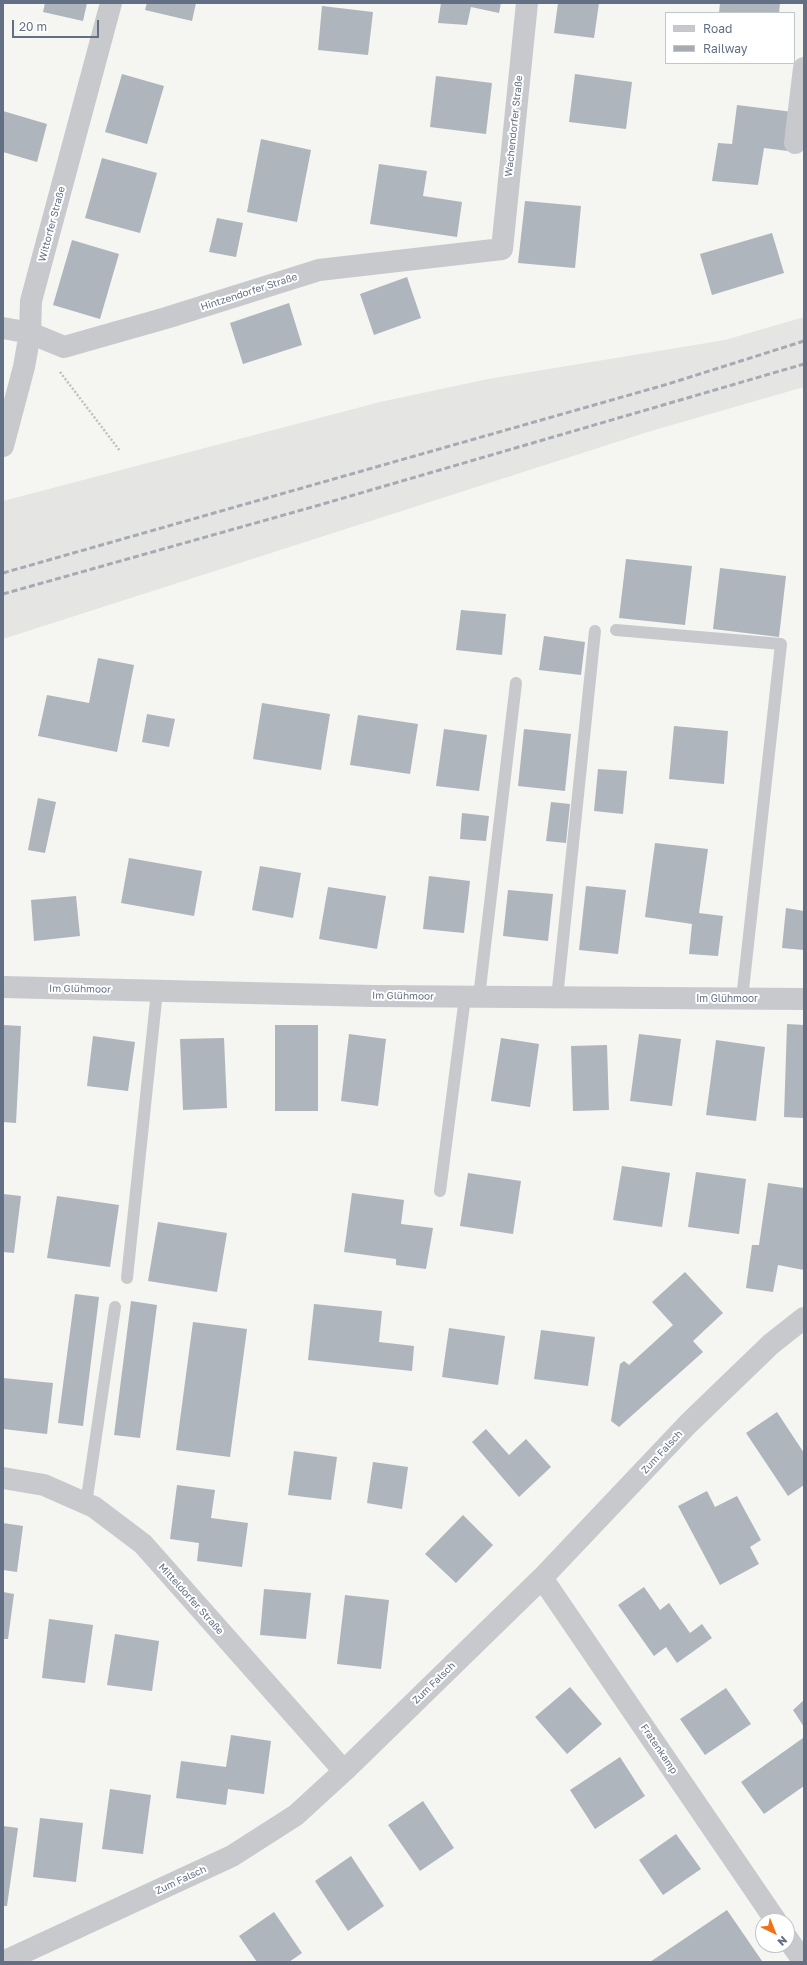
<!DOCTYPE html>
<html>
<head>
<meta charset="utf-8">
<style>
	body { margin:0 }
	#map { position:relative; width:807px; height:1965px; overflow:hidden; background:#f5f5f1; font-family:"Golos Text",sans-serif }
	canvas { display:block }
	.frame { position:absolute; inset:0; border:4px solid #626f85; pointer-events:none }
	.legend { position:absolute; left:665px; top:12px; width:130px; height:52px; box-sizing:border-box; background:#fff; border:1px solid #c0c5ce; margin:0; padding:5px 7px; list-style:none; font-size:12px; color:#626f85 }
	.legend li { display:flex; align-items:center; gap:8px; height:20px }
	.legend b { width:20px; border:1px solid #c0c5ce }
	.north { position:absolute; left:755px; top:1913px; width:40px; height:40px; box-sizing:border-box; background:#fff; border:1px solid #c0c5ce; border-radius:50%; rotate:137deg; font-size:11px; font-weight:700; line-height:16px; text-align:center; color:#626f85 }
	.north::after { content:''; display:block; margin:auto; width:14px; height:18px; background:#f17116; clip-path:polygon(50% 0,100% 100%,50% 72%,0 100%) }
	.scale { position:absolute; left:12px; top:20px; width:87px; height:18px; box-sizing:border-box; border:2px solid #626f85; border-top:0; padding-left:5px; font-size:12px; line-height:14px; white-space:nowrap; color:#626f85; -webkit-text-stroke:3px #fff; paint-order:stroke }
</style>
</head>
<body>
<div id="map">
<canvas width="807" height="1965"></canvas>
<div class="frame"></div>
<ul class="legend">
<li><b style="height:5px;background:#c7c9cd"></b>Road</li>
<li><b style="height:5px;background:#a6aab1"></b>Railway</li>
</ul>
<div class="north">N</div>
<div class="scale">20 m</div>
</div>
<script>
const context = document.querySelector('canvas').getContext('2d');
context.lineJoin = 'round';
function fill(path, color) {
  context.fillStyle = color;
  context.fill(path, 'evenodd');
}
function strokePath(path, color, width, dash) {
  context.strokeStyle = color;
  context.lineWidth = width;
  context.lineCap = dash ? 'butt' : 'round';
  context.setLineDash(dash || []);
  context.stroke(path);
}
function label(font, color, halo, rows, align = 'center') {
  context.font = font + ' "Golos Text",sans-serif';
  context.lineWidth = 4;
  context.setLineDash([]);
  context.textBaseline = 'middle';
  context.strokeStyle = halo;
  context.fillStyle = color;
  for (const [text, x, y, turn = 0] of rows) {
    context.save();
    context.translate(x, y);
    context.rotate((+turn || 0) * Math.PI / 180);
    context.textAlign = isNaN(turn) ? turn : align;
    if (halo) context.strokeText(text, 0, 0);
    context.fillText(text, 0, 0);
    context.restore();
  }
}
const built = new Path2D(`
	M804,317V387L651,431L3,639V501L380,402L488,379L725,340Z`);
const building = new Path2D(`
	M45,3H87L83,21L43,12Z
	M147,3H196L192,21L145,10Z
	M441,3H501L499,13L471,7L467,25L438,23Z
	M558,3H599L594,38L554,33Z
	M720,3H780L779,13H719Z
	M322,6L373,12L368,55L318,50Z
	M122,74L164,86L147,144L105,132Z
	M575,74L632,82L626,129L569,122Z
	M436,76L492,83L486,134L430,127Z
	M737,105L793,112L788,151L764,148L758,185L712,181L718,143L732,144Z
	M3,111L47,124L37,162L3,152Z
	M261,139L311,150L297,222L247,212Z
	M102,158L157,173L140,233L85,218Z
	M379,164L427,171L423,196L462,202L457,237L370,224Z
	M525,201L581,206L575,268L518,263Z
	M217,218L243,223L236,257L209,252Z
	M772,233L784,273L712,295L700,254Z
	M72,240L119,254L100,319L53,305Z
	M407,277L421,318L374,335L360,294Z
	M289,303L302,345L243,364L230,323Z
	M626,559L692,566L685,625L619,618Z
	M720,568L786,576L779,637L713,629Z
	M461,610L506,614L502,655L456,650Z
	M544,636L585,642L581,675L539,670Z
	M98,658L134,665L117,752L38,736L47,695L89,703Z
	M262,703L330,714L321,770L253,759Z
	M147,714L175,719L169,747L142,742Z
	M358,715L418,724L410,774L350,765Z
	M674,726L728,731L724,784L669,779Z
	M444,729L487,735L479,791L436,786Z
	M524,729L571,734L565,791L518,786Z
	M598,769L627,771L623,814L594,811Z
	M38,798L56,802L45,853L28,850Z
	M551,802L570,804L566,843L546,841Z
	M462,813L489,816L486,841L460,839Z
	M655,843L708,849L699,913L723,916L718,956L689,954L692,924L645,917Z
	M129,858L202,871L194,916L121,903Z
	M260,866L301,873L293,918L252,910Z
	M429,876L470,881L464,933L423,929Z
	M586,886L626,890L618,954L579,950Z
	M328,887L386,896L377,949L319,939Z
	M508,890L553,894L548,941L503,936Z
	M76,896L80,936L34,941L31,900Z
	M786,908L804,911V950L782,948Z
	M787,1024L804,1025V1118L784,1117Z
	M3,1025L21,1026L16,1123L3,1122Z
	M275,1025H318V1111H275Z
	M349,1034L386,1039L378,1106L341,1101Z
	M639,1034L681,1039L672,1106L630,1101Z
	M93,1036L135,1042L128,1091L87,1086Z
	M224,1038L227,1108L183,1110L180,1039Z
	M501,1038L539,1044L530,1107L491,1101Z
	M716,1040L765,1047L756,1121L706,1115Z
	M607,1045L609,1110L573,1111L571,1046Z
	M622,1166L670,1173L662,1227L613,1220Z
	M696,1172L746,1179L739,1234L688,1227Z
	M468,1173L521,1181L513,1234L460,1226Z
	M768,1183L804,1188V1270L778,1265L773,1292L746,1288L752,1245H759Z
	M352,1193L404,1200L401,1224L433,1228L426,1269L396,1265V1259L344,1252Z
	M3,1194L21,1196L14,1253L3,1252Z
	M57,1196L119,1205L110,1267L47,1258Z
	M158,1222L227,1233L217,1292L148,1281Z
	M685,1272L723,1313L693,1341L703,1352L619,1427L611,1421L620,1364L624,1361L629,1365L673,1325L652,1302Z
	M75,1294L99,1297L83,1426L58,1423Z
	M131,1301L157,1305L140,1438L114,1435Z
	M314,1304L382,1311L379,1342L414,1346L412,1371L308,1360Z
	M193,1322L247,1329L230,1457L176,1450Z
	M449,1328L505,1336L498,1385L442,1377Z
	M541,1330L595,1337L588,1386L534,1379Z
	M3,1378L53,1383L47,1434L3,1429Z
	M777,1412L804,1453V1485L788,1496L746,1433Z
	M486,1429L509,1455L526,1439L551,1467L519,1497L472,1442Z
	M294,1451L337,1457L331,1500L288,1495Z
	M373,1462L408,1467L402,1509L367,1503Z
	M177,1485L215,1490L211,1518L248,1523L242,1567L197,1561L199,1543L170,1539Z
	M707,1491L715,1507L737,1496L761,1540L750,1547L759,1564L720,1585L678,1506Z
	M463,1515L493,1545L456,1583L425,1554Z
	M3,1523L23,1526L17,1572L3,1570Z
	M644,1587L660,1610L669,1603L690,1633L702,1624L712,1638L677,1663L666,1647L654,1656L618,1605Z
	M264,1589L311,1593L306,1639L260,1635Z
	M3,1592L14,1594L8,1639H3Z
	M345,1595L389,1600L381,1669L337,1664Z
	M49,1619L93,1625L85,1683L42,1678Z
	M115,1634L159,1641L152,1691L107,1685Z
	M570,1687L602,1724L567,1754L535,1717Z
	M726,1688L751,1724L705,1755L680,1719Z
	M804,1700V1727L793,1710Z
	M231,1735L271,1741L264,1794L228,1789L226,1805L176,1798L181,1761L226,1767Z
	M803,1738L804,1786L764,1814L741,1782Z
	M620,1757L645,1796L595,1829L570,1790Z
	M110,1789L151,1795L143,1854L102,1849Z
	M423,1801L454,1848L420,1871L388,1825Z
	M40,1818L83,1823L76,1882L33,1877Z
	M3,1826L18,1828L7,1906H3Z
	M676,1834L701,1869L663,1895L639,1860Z
	M351,1856L384,1906L348,1931L315,1881Z
	M727,1910L762,1961L760,1962H650Z
	M274,1912L302,1953L289,1962H257L239,1936Z`);
const path = new Path2D(`
	M60,372L120,451`);
const lane = new Path2D(`
	M616,630L781,644L742,999
	M479,997L516,683
	M557,998L595,631
	M440,1191L465,997
	M127,1278L157,991
	M86,1504L115,1307`);
const street = new Path2D(`
	M795,143L804,68
	M3,328L30,333L64,347L166,318L319,270L502,249L527,3
	M3,446L24,367L30,333L31,301L111,3
	M3,987L373,996L804,999
	M3,1478L44,1485L94,1507L143,1544L344,1771
	M542,1578L776,1921
	M787,1938L804,1962
	M3,1962L232,1856L296,1815L344,1771L542,1578L688,1424L771,1344L804,1318`);
const rail = new Path2D(`
	M3,573L668,384L804,341
	M3,594L316,506L804,364`);
const streetNames = [
	["Wachendorfer Straße",514,126,-84],
	["Wittorfer Straße",52,224,-75],
	["Hintzendorfer Straße",249,292,-18],
	["Im Glühmoor",80,989,1],
	["Im Glühmoor",403,996,1],
	["Im Glühmoor",727,999],
	["Zum Falsch",662,1452,-47],
	["Mitteldorfer Straße",191,1599,48],
	["Zum Falsch",434,1683,-44],
	["Fratenkamp",659,1749,56],
	["Zum Falsch",181,1880,-25]
];
fill(built, '#e5e6e4');
fill(building, '#afb5bc');
strokePath(path, '#bebfc2', 2.5, [2, 2]);
strokePath(lane, '#c7c9cd', 12);
strokePath(street, '#c7c9cd', 22);
strokePath(rail, '#a6aab1', 3, [6, 3]);
label('10px', '#626f85', '#fff', streetNames);
</script>
</body>
</html>
